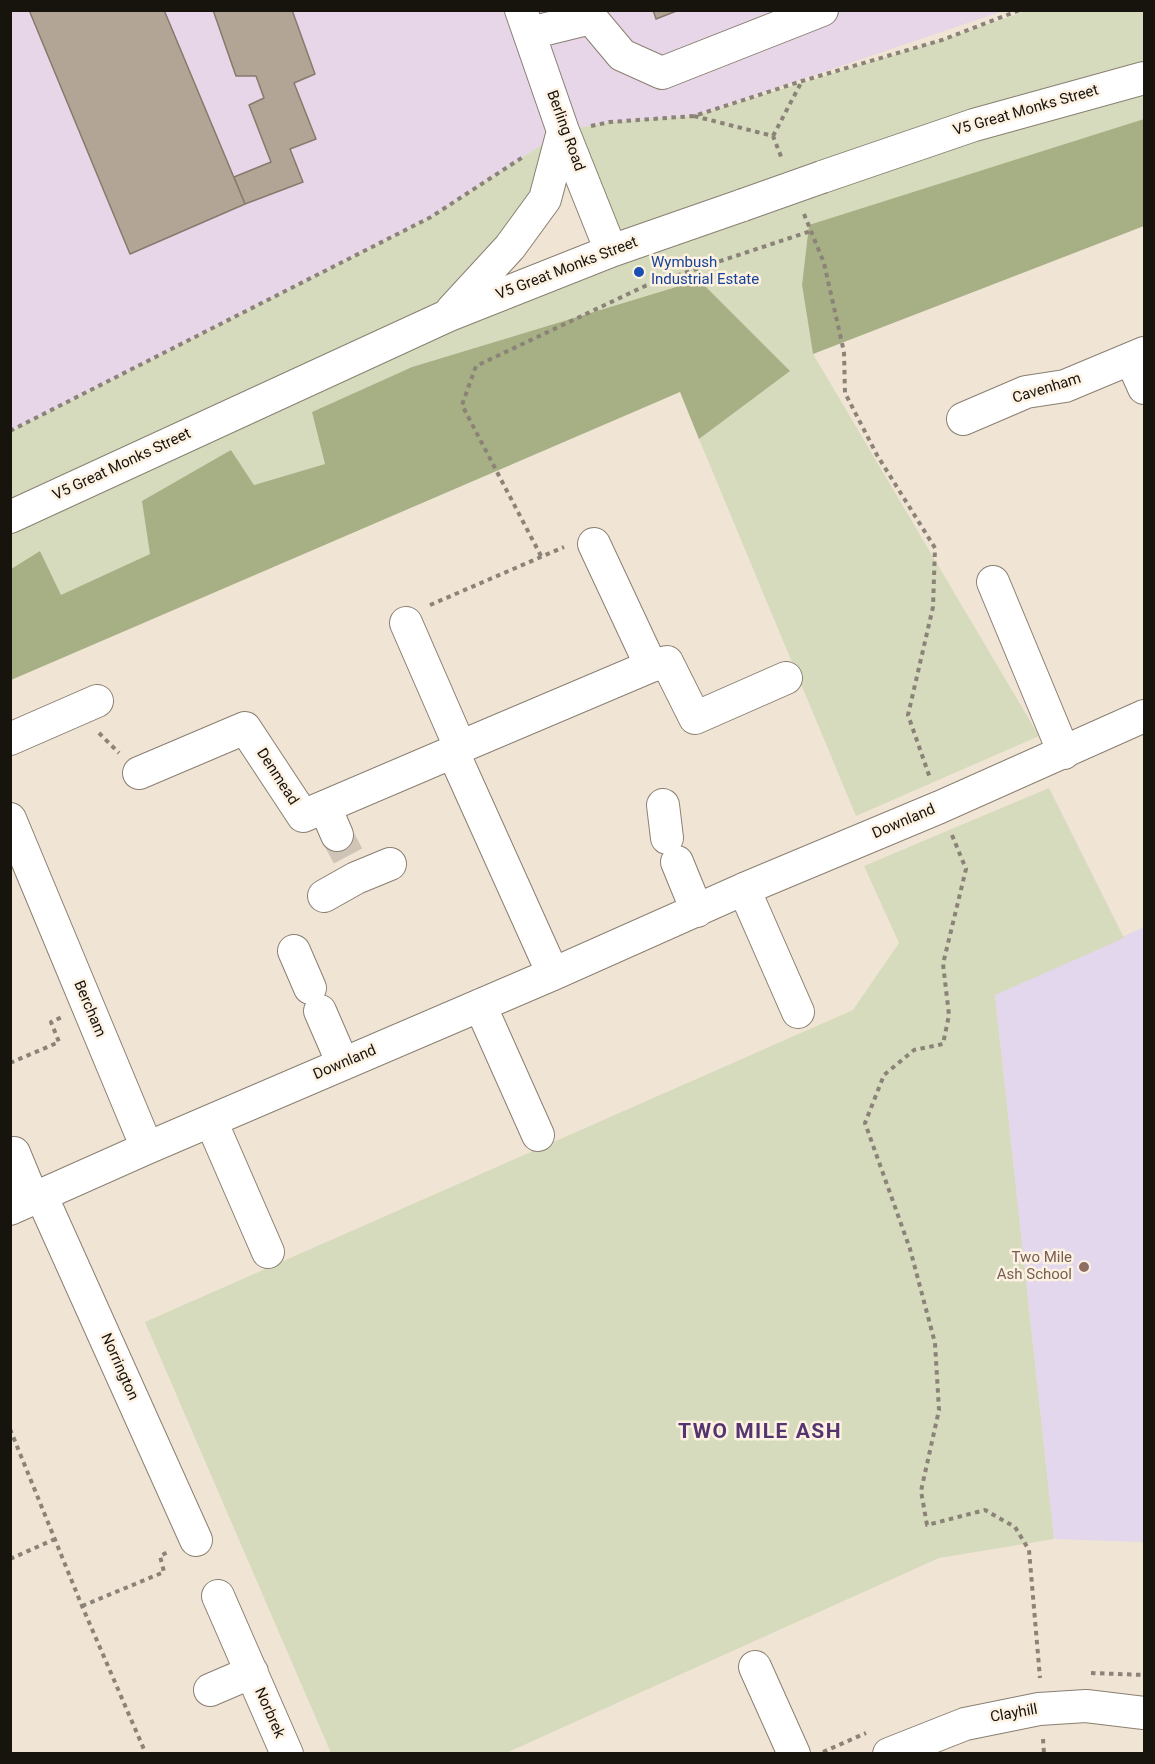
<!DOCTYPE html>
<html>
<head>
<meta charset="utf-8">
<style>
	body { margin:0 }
	#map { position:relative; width:1155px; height:1764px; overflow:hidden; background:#f0e4d4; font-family:Roboto,sans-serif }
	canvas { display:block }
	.frame { position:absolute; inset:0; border:12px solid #17130d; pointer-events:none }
</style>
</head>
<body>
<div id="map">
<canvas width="1155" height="1764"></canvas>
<div class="frame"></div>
</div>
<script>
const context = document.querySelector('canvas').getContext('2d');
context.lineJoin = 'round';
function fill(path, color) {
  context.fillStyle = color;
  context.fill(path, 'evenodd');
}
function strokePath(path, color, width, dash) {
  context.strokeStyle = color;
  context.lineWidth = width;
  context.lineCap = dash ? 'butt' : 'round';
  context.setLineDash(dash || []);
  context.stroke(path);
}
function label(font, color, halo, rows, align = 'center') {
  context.font = font + ' Roboto,sans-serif';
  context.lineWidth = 5;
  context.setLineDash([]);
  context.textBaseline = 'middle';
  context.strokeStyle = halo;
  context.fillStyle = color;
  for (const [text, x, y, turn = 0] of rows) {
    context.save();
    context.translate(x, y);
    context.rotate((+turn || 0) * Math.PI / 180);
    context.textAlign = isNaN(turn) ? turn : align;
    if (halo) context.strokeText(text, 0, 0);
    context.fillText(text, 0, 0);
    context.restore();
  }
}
const industrial = new Path2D(`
	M11,11H1003L694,116L610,122L563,131L431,217L11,431Z`);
const education = new Path2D(`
	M1144,927V1542L1054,1539L995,995Z`);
const green = new Path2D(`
	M1026,11H1144V119L809,226L802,285L813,354L1039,736L856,816L699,439L789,371L698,280L412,367L312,412L325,464L254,485L231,450L150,554L61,596L40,551L11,569V431L431,217L563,131L610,122L694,116L942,40ZM564,132L611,251L448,314L510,247Z
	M1049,788L1124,938L995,995L1054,1539L939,1558L506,1753H331L145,1322L853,1010L899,943L864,866Z`);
const forest = new Path2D(`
	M1144,119V226L813,354L802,285L809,225Z
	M699,280L790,371L699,439L680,392L11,680V569L40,551L61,595L150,554L142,501L231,450L254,485L325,464L312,412L412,367Z`);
const building = new Path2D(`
	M29,10H164L245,204L130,254Z
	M213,10H292L315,74L294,83L316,139L290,149L303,182L245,204L234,177L271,162L249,105L264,98L256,76H236Z
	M653,10H679L656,19Z`);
const minorTunnel = new Path2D(`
	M337,835L348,856`);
const path = new Path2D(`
	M694,116L773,136L782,159
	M591,126L610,122L694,116L802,81L942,40L1020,10
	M773,136L802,81
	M804,214L824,263L844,352L845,393L877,455L935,548L933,607L908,715L930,778
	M10,431L431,217L523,157
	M541,556L462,405L476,366L645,286L811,231
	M430,605L564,547
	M99,733L119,753
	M952,835L966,869L943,964L949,1015L943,1044L914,1050L884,1075L865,1123L910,1249L935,1343L939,1410L921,1491L927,1525L985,1510L1015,1527L1029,1550L1040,1678
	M10,1063L59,1042L51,1022L62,1017
	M10,1429L82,1606L146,1754
	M10,1559L55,1539
	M82,1606L164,1572L160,1556L168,1552
	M1091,1673L1144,1675
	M1043,1739L1044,1754
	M823,1752L866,1733`);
const minor = new Path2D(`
	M521,10L563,131L611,251
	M530,33L591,18L622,55L662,73L822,10
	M822,177L974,125L1144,78
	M452,310L510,247L545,199L563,131
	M1131,359L1144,388
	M963,419L1026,392L1065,386L1144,353
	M10,517L447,316L611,251L743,205
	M993,582L1064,753
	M406,623L460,747L453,752
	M651,666L667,662L695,718L786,678
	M10,739L97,701
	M460,747L651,666L594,544
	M139,773L245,728L303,816L453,752L553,974
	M663,805L667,838
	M325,807L337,835
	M10,819L147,1148
	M677,862L697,911
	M744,889L798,1012
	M324,896L356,878L390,864
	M294,951L310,988
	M480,1005L538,1135
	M320,1011L343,1064
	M211,1121L268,1252
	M14,1153L33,1199
	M41,1195L196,1540
	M10,1209L147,1148L553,974L744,889L940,807L1144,716
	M218,1596L287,1754
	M755,1667L794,1754
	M210,1690L252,1672
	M889,1754L965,1724L1039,1709L1086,1706L1144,1713`);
const minorBridge = new Path2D(`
	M743,205L822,177`);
const markers = [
	[639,272,6,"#1a4fb4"],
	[1084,1267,6,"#8d6e63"]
];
const streetNames = [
	["V5 Great Monks Street",1026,111,-16],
	["Berling Road",565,131,70],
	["V5 Great Monks Street",567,269,-21],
	["Cavenham",1047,389,-17],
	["V5 Great Monks Street",122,465,-25],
	["Denmead",277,777,57],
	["Downland",904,822,-23],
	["Bercham",89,1009,67],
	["Downland",345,1063,-23],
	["Norrington",119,1367,66],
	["Norbrek",269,1713,66],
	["Clayhill",1014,1714,-10]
];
const transitNames = [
	["Wymbush",651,263],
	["Industrial Estate",651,280]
];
const educationNames = [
	["Two Mile",1072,1258],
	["Ash School",1072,1275]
];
const districtNames = [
	["TWO MILE ASH",760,1433]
];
fill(industrial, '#e7d6e7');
fill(education, '#e2d7ec');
fill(green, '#d5dbbc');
fill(forest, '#a7af84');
fill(building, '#b2a596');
strokePath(building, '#877a6d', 1.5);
strokePath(minorTunnel, '#cfc5b6', 32, [32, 16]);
strokePath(minor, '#8a7f71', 34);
strokePath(path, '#8b8378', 4, [4.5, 4.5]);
strokePath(minor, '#fff', 32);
strokePath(minorBridge, '#8a7f71', 34, []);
strokePath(minorBridge, '#fff', 32);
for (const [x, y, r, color] of markers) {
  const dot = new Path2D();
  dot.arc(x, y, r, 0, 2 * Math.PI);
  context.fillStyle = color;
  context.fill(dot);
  strokePath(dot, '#fdf1e1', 2);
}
label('15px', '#17130d', '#fdf1e1', streetNames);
label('15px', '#164399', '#fdf1e1', transitNames, 'left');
label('15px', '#785e54', '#fdf1e1', educationNames, 'right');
context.letterSpacing = '1.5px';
label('bold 21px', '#54356f', '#fdf1e1', districtNames);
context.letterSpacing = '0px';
</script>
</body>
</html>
